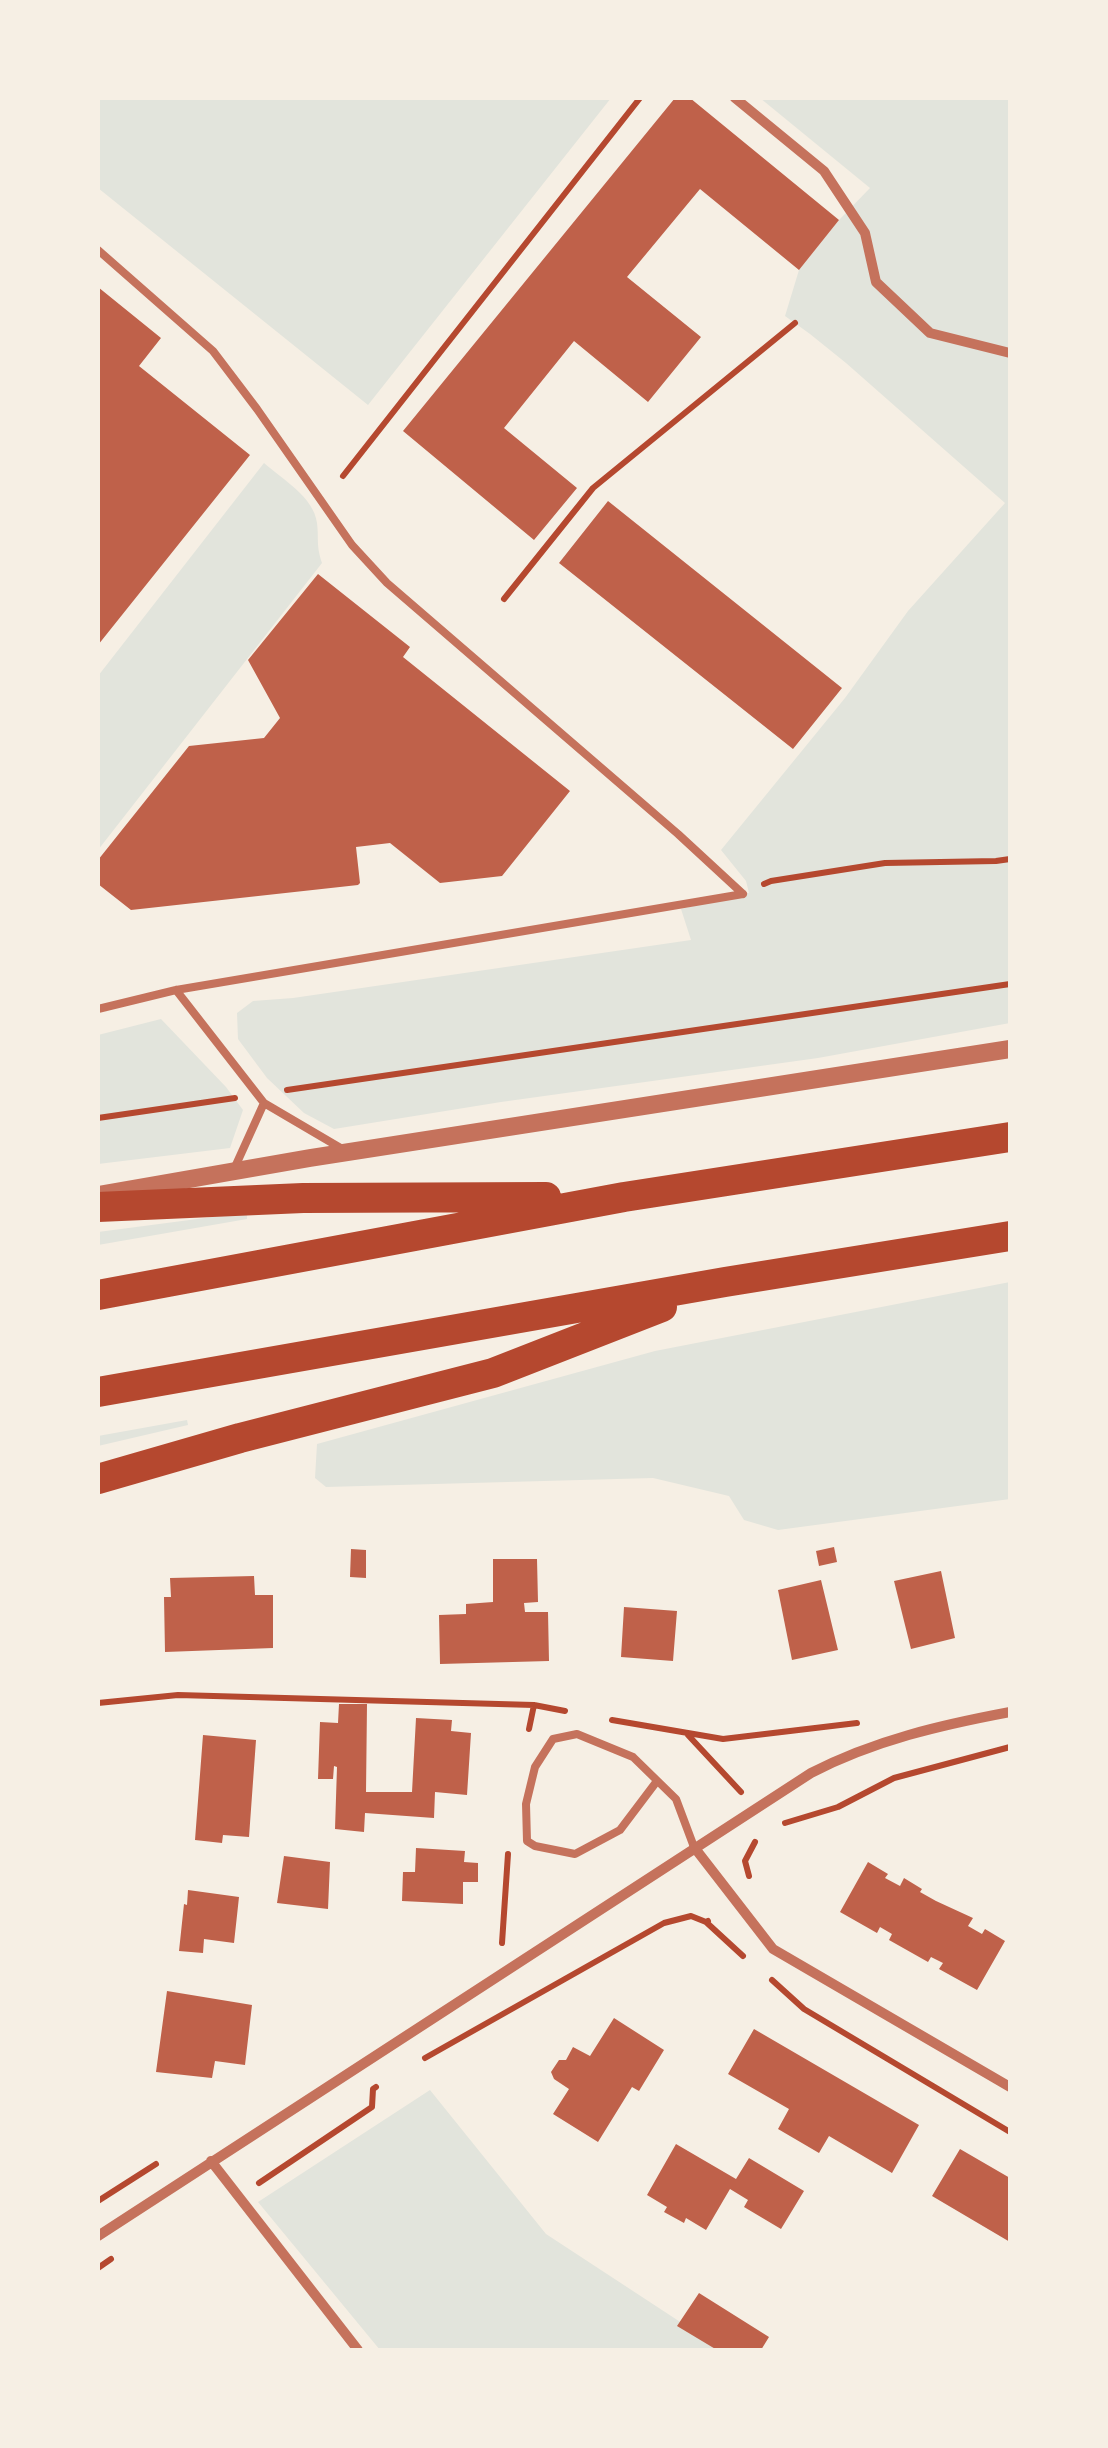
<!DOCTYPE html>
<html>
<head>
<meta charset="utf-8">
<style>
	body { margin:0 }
	#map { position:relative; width:1108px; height:2448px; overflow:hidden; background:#f6efe4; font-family:Roboto,sans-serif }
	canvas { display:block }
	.frame { position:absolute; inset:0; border:100px solid #f6efe4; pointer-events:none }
</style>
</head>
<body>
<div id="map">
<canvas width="1108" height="2448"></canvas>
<div class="frame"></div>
</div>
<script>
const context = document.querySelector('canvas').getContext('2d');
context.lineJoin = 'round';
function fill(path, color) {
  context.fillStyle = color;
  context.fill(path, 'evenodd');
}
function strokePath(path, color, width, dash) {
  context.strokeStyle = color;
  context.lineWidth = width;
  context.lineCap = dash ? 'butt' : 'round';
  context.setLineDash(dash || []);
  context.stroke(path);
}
const green = new Path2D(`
	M98,98H611L368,405L98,188Z
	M760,98H1010V1023L818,1058L501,1102L334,1129L304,1113L267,1078L238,1039L237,1013L253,1001L293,998L691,940L681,909L749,893L746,881L721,850L845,698L908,611L1005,503L846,363L810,334L785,316L799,270L839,220L870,188Z
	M264,463C282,479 314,497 317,523C319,540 316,545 322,563L98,850V676Z
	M161,1019L226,1087L243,1110L230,1148L98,1164V1035Z
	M243,1213L247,1215V1219L98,1245V1232Z
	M1010,1282V1499L778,1530L744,1520L729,1496L653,1478L326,1487L315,1478L317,1444L655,1351Z
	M187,1420L188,1425L98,1446V1436Z
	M430,2090L546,2234L723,2350H380L258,2202Z`);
const building = new Path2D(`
	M675,98H690L839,220L799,270L700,189L627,277L701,337L648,402L574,341L504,428L577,488L534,540L403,431Z
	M98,287L161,338L139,366L250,455L98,645Z
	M608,501L842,688L793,749L559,563Z
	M318,574L410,647L403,657L570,791L502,876L440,883L390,843L356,847L360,883L358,885L131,910L98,884V860L189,746L264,738L280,718L248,660Z
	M834,1547L837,1562L819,1566L816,1551Z
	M351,1549L366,1550V1578L350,1577Z
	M493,1559H537L538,1602L524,1603L525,1612H548L549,1661L440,1664L439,1615L466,1614V1604L493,1602Z
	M941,1571L955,1638L911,1649L894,1581Z
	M254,1576L255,1595H273V1648L165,1652L164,1597H171L170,1578Z
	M821,1580L838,1650L792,1660L778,1590Z
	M624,1607L677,1611L673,1661L621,1657Z
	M339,1704H367L366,1792H412L416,1718L452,1720L451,1731L471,1733L467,1795L435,1792L434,1818L365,1813L364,1832L335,1829L337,1767L334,1766L333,1779H318L320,1722L338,1723Z
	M203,1735L256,1740L249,1837L223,1835L222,1843L195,1840Z
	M416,1848L465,1851L464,1862L478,1863V1882H463V1904L402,1901L403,1872H415Z
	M284,1856L330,1862L328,1909L277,1903Z
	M868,1862L888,1874L885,1878L900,1886L904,1878L922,1889L920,1892L936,1901L973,1918L968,1926L982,1934L985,1929L1005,1941L977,1990L939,1969L943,1963L931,1957L928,1962L889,1940L892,1934L880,1927L877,1933L840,1912Z
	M188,1890L239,1897L234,1943L204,1939L203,1953L179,1951L184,1904L187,1905Z
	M167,1991L252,2005L245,2065L215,2061L212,2078L156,2072Z
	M614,2018L664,2050L639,2091L632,2087L598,2142L553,2114L569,2089L554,2079L551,2072L559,2060H566L573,2047L590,2056Z
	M754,2029L919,2125L892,2173L829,2136L819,2153L778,2129L789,2109L728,2074Z
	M676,2144L736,2179L749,2158L804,2191L781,2229L744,2207L748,2200L730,2189L706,2230L686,2218L684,2223L664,2212L667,2207L647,2195Z
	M960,2149L1010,2178V2242L932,2196Z
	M699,2293L769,2337L761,2350H717L677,2326Z`);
const path = new Path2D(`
	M343,476L640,98
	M504,599L593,488L795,323
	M764,884L771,881L885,863L996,861L1010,859
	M287,1090L1010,984
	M98,1118L235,1098
	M98,1703L178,1695L534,1705L565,1711
	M612,1720L723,1739L857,1723
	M529,1729L534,1705
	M688,1735L741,1792
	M785,1823L838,1807L894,1778L1010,1747
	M749,1876L745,1861L755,1842
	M708,1921L706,1922L743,1956
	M502,1943L508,1854
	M772,1980L804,2009L1010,2132
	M425,2058L664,1923L691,1916L706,1922
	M259,2183L372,2107L373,2089L376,2087
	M98,2201L156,2164
	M98,2268L111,2259`);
const service = new Path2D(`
	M98,250L213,351L257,409L352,545L387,583L678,834L743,894
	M176,990L264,1103L344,1150
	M98,1009L176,990L743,894
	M235,1167L264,1103
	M657,1781L620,1830L575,1854L535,1846L527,1841L526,1804L535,1767L553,1739L577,1734L633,1757L676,1799L694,1847`);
const minor = new Path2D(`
	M735,98L824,171L865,233L876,282L930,333L1010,353
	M694,1847L773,1949L1010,2087
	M211,2161L358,2350
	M98,2236L811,1773C875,1740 941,1725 1010,1712`);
const tertiary = new Path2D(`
	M98,1195L310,1158L1010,1049`);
const motorway = new Path2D(`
	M98,1207L303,1198L546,1197
	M98,1295L624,1197L1010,1137
	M98,1392L725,1282L1010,1236
	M98,1479L240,1438L493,1373L662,1307`);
fill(green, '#e2e4dc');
fill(building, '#bf614a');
strokePath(path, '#b5482f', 6);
strokePath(service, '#c5725c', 8);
strokePath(minor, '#c5725c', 10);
strokePath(tertiary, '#c5725c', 18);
strokePath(motorway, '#b5482f', 30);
</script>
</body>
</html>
